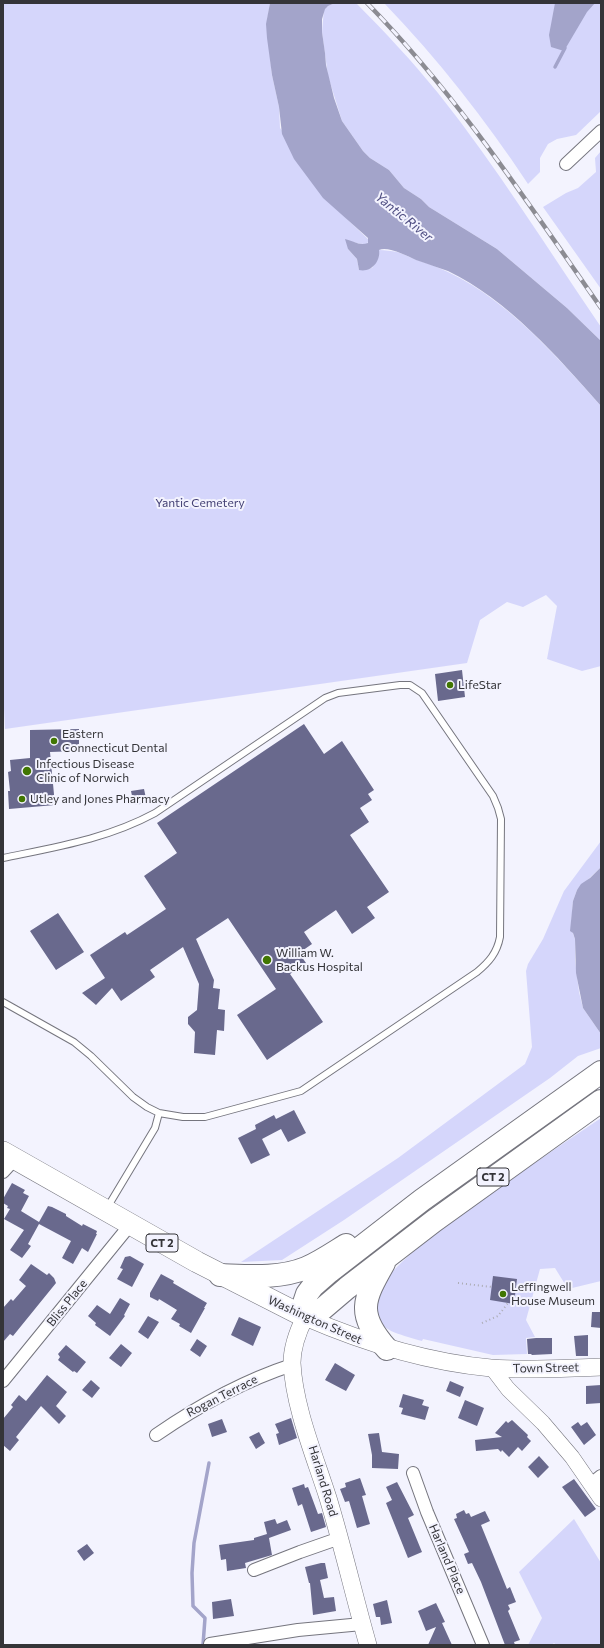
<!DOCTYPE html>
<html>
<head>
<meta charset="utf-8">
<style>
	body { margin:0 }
	#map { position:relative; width:604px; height:1648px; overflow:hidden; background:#f3f3fe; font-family:Commissioner,sans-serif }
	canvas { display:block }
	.frame { position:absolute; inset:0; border:4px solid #343438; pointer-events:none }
</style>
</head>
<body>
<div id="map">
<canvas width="604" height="1648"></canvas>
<div class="frame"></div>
</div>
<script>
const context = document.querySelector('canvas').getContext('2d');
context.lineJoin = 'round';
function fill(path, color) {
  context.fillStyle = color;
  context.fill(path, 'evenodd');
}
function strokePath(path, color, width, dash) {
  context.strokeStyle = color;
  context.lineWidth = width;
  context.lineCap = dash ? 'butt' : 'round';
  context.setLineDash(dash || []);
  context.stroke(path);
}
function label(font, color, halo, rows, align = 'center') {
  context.font = font + ' Commissioner,sans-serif';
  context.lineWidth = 4;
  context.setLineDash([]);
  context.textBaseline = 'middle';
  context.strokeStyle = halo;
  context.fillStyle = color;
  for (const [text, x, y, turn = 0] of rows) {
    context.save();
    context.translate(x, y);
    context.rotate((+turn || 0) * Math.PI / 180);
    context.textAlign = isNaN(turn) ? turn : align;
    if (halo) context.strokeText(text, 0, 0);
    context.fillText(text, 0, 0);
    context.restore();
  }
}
const green = new Path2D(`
	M3,3H270L267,21L269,47L272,75L279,107L280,128L349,221L369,240L367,244C362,244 358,244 354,242L348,249L357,259L359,270L372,268L378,258L379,250C385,250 391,251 397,252C405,254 412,259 420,261C494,284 550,349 601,406V666L582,671L547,659L557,606L546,595L523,607L507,602L480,620L467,663L5,729L3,688Z
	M335,3H356C385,32 412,61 438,93C497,167 547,248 601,327V341L567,308L497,249L429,207L421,199L404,188L389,170L370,158L363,151L342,121L328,76L322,32L324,9L328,6Z
	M384,3H601V111L576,135L557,139L548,144L540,158V172L528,184C485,119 438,59 384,3Z
	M601,151V289L543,207L566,193L578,188L596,172L595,158Z
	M601,841V867L577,890L573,901L571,928L575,939V960L579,992L583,1008L601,1034V1048L578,1056L550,1078L344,1220L282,1260L241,1262L398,1158L525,1064L532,1047L526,971L528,964L543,939L564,891Z
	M601,1118V1281L568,1289L555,1268L540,1269L526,1320L535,1337L526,1338L527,1354L493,1355L423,1339L422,1341L418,1340C401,1334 379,1332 375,1311C372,1297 386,1278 395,1269C416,1247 440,1231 464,1213C509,1180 555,1149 601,1118Z
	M574,1519L601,1563V1645H556L554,1643L552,1645H528L542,1618L519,1572Z`);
const water = new Path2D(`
	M270,3H335L328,6L325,9L322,19V32L325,53L326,65L334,98L342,121L363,151L370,158L389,170L404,188L421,199L429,207L497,249L567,308L601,341V406C557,356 508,300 448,271C437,267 427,264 416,260C407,256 388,246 379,250C381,261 371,273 359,270L357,259L348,249L345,239C354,241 359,246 368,243V238L323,198L294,159L282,134L279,107L272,75L267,38L266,24Z
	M555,3H595L587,12L564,51L551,47L549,35Z
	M601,867V1034L583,1008L576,973L575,939L573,933L570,931L573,901L577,890L581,884L590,878Z`);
const stream = new Path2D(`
	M555,67L565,48
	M203,1645L205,1618L193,1606L192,1573L194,1543L209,1463`);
const building = new Path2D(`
	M462,670L465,697L438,701L435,674Z
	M304,724L324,754L342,741L374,790L368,794L372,800L360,808L369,822L350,835L389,892L367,907L375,918L352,934L336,910L304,932L312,944L299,953L306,963L290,974L323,1022L267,1060L237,1015L276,989L228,918L196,939L214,980L213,988L220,989L218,1009L225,1010L224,1031L217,1030L215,1055L194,1053L195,1032L188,1024V1017L197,1010L199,984L183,947L150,970L155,977L121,1001L112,988L96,1005L82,993L105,978L90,955L125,932L127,935L166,909L144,876L177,853L157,823Z
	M79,729V751L50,752L55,805L9,809L8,791H10L8,772L11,771L10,760L30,758V730Z
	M144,789L147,803L134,805L131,791Z
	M58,913L84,952L56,970L30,931Z
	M294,1110L306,1133L288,1142L281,1129L262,1139L270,1155L251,1164L238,1138L256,1129L255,1125L274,1115L276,1119Z
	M12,1183L25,1190L23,1193L29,1196L21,1211L39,1222L48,1206L52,1207L66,1214V1216L82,1226L83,1224L97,1231L96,1234H97L88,1252L82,1248L73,1264L62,1258L71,1241L39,1224L28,1244L31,1246L22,1258L10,1250L24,1230L4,1219L10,1209L7,1208L8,1206L3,1203V1199Z
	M130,1256L144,1264L132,1287L117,1279L123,1269L120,1268L125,1257Z
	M31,1264L47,1275L49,1273L54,1278L56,1283L13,1336L10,1334L3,1342V1308L11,1299L13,1301L26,1286L19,1280Z
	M161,1274L174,1281L173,1283L207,1303L204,1308H205L191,1333L179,1326L180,1324L171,1319L177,1310L159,1299L158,1301L150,1297V1293Z
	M493,1276L517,1279L514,1304L490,1300Z
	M120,1298L130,1304L124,1315L125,1316L110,1336L95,1325L96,1323L88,1316L97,1305L110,1314Z
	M592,1312H601V1328L591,1327Z
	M148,1316L159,1322L148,1339L138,1332Z
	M239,1317L261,1327L253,1346L231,1335Z
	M588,1335V1356H576L574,1336Z
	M536,1338H552V1354L532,1355L531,1354H528L527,1339Z
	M197,1339L207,1346L200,1357L190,1350Z
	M121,1344L132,1353L121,1367L109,1358Z
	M66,1345L86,1362L77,1373L74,1371L73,1372L58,1360L60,1357L58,1354Z
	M335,1363L355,1375L346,1391L325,1380Z
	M47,1375L67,1392L56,1406L66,1416L59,1424L41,1406L16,1437L19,1440L10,1451L3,1445V1419L13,1407L11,1405L19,1395L26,1401Z
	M91,1380L100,1388L92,1398L82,1390Z
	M450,1381L464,1387L460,1397L446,1391Z
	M601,1385V1403L586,1404V1386Z
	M403,1394L424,1400L422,1405L429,1407L425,1420L401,1414L403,1408L399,1407Z
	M465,1400L484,1408L477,1426L458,1418Z
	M291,1418L297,1438L279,1445L276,1434L279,1433L275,1424Z
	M222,1419L227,1432L212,1437L208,1424Z
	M512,1420L528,1435L527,1437L531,1441L522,1451L518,1447L509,1457L502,1450L501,1452L498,1449L476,1451L475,1440L502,1437L495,1433L506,1421L508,1423Z
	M578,1422L581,1426L587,1422L596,1435L584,1445L571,1427Z
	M259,1432L265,1443L256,1449L249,1437Z
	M379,1433L382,1452L399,1454L398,1469L372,1468V1455L368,1434Z
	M539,1456L549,1467L538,1478L528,1467Z
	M360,1478L366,1495L362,1496L370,1524L357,1528L349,1501L345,1502L340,1489L346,1487L345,1483Z
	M574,1479L596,1509L585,1517L562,1487Z
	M397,1482L414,1515L408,1518L422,1552L408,1558L386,1503L392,1500L386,1487Z
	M304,1484L305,1488L308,1487L318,1514L322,1513L326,1527L311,1532L302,1504L298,1506L292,1488Z
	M464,1510L466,1514L469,1513L471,1517L485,1511L490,1521L481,1525L507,1589L510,1587L516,1602L508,1605L510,1609L508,1611L520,1640L514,1642L515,1645H505L481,1582L472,1563L468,1564L464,1554L469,1552L454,1519L457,1518L456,1514Z
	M275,1519L277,1524L287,1520L291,1530L269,1538L272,1555L245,1563L246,1568L227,1571L226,1559L221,1560L219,1545L254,1540V1538L267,1534L264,1522Z
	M87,1544L94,1553L84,1561L77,1551Z
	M321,1563H325L328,1578L320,1580L324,1598L334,1597L336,1611L313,1615L310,1583H309L305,1567Z
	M231,1599L234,1616L213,1619L212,1602Z
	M387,1600L392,1623L381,1625L380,1617H376L373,1604Z
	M436,1603L445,1622L442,1623L452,1645H428L436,1627L426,1631L418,1611Z`);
const path = new Path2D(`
	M458,1283L492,1287
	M482,1323L498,1316L508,1303`);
const service = new Path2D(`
	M3,858C56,847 107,839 155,813L325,698L338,693L400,685H410L422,693L493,796L498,808L501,819L500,937C497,953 489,962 477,972L301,1091L205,1117H183L159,1113L147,1107L133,1097L91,1056L74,1042L3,1002
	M107,1208L155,1128L159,1113`);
const minor = new Path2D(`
	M566,164L601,131
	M3,1172L15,1159
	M3,1381L130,1225
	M156,1435C198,1406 243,1381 292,1365
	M413,1473L427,1512L483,1645
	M591,1484L601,1476
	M254,1570L300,1552L340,1538
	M210,1644L298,1630L362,1624`);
const tertiary = new Path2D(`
	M492,1368L508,1389L543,1423L572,1457L601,1499`);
const secondary = new Path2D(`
	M368,1645C354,1596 343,1547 328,1498C315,1457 294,1407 292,1363C292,1347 298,1331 305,1317C365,1343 425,1362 491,1368C528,1371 565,1368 601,1367`);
const trunk = new Path2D(`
	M3,1152L197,1262L305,1317`);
const motorway = new Path2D(`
	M601,1072L422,1200L329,1272L313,1286L307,1294L304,1303L305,1317L320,1311L347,1288L434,1221L601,1101
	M384,1263C363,1300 356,1314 387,1349
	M220,1275C248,1276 279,1279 306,1268C320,1262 333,1253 346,1245`);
const rail = new Path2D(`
	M367,3C457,95 528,203 601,308`);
const markers = [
	[450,685,4,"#417602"],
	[54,741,4,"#417602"],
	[27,771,5,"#417602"],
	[22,799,4,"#417602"],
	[267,960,5,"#417602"],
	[503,1294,4,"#417602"]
];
const shields = [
	[493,1177,32],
	[162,1243,32]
];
const shieldNames = [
	["CT 2",493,1177],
	["CT 2",162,1243]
];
const parkNames = [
	["Yantic Cemetery",200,503]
];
const poiNames = [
	["LifeStar",458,685],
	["Eastern",62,734],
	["Connecticut Dental",62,748],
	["Infectious Disease",36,764],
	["Clinic of Norwich",36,778],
	["Utley and Jones Pharmacy",30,799],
	["William W.",276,953],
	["Backus Hospital",276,967],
	["Leffingwell",511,1287],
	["House Museum",511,1301]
];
const streetNames = [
	["Bliss Place",67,1303,-51],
	["Washington Street",315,1320,24],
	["Town Street",546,1368,-1],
	["Rogan Terrace",222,1396,-27],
	["Harland Road",323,1481,73],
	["Harland Place",447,1559,67]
];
const waterNames = [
	["Yantic River",404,217,39]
];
fill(green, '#d5d6fb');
fill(water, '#a3a4ca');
strokePath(stream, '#a3a4ca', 3.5);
fill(building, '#69698d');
strokePath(service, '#75757e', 8);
strokePath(minor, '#75757e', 14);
strokePath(tertiary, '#75757e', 16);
strokePath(secondary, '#75757e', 18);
strokePath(trunk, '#75757e', 22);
strokePath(motorway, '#75757e', 24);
strokePath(path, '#acacb4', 2, [1, 3]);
strokePath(service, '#fff', 6);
strokePath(minor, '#fff', 12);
strokePath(tertiary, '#fff', 15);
strokePath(secondary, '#fff', 17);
strokePath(trunk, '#fff', 21);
strokePath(motorway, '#fff', 22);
strokePath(rail, '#8c8c93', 4.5);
strokePath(rail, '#f3f3fe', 3, [9]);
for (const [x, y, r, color] of markers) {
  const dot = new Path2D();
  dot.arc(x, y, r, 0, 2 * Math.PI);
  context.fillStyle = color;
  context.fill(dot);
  strokePath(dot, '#f3f3fe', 1.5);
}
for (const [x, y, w] of shields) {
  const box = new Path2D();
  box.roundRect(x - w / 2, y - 9, w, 18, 3);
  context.fillStyle = '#f3f3fe';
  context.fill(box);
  strokePath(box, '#343438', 1);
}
label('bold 11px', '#343438', null, shieldNames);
label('12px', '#423f73', '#f3f3fe', parkNames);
label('12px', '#343438', '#f3f3fe', poiNames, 'left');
label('12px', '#343438', '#f3f3fe', streetNames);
label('italic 13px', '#4e4d82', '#f3f3fe', waterNames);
</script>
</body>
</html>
